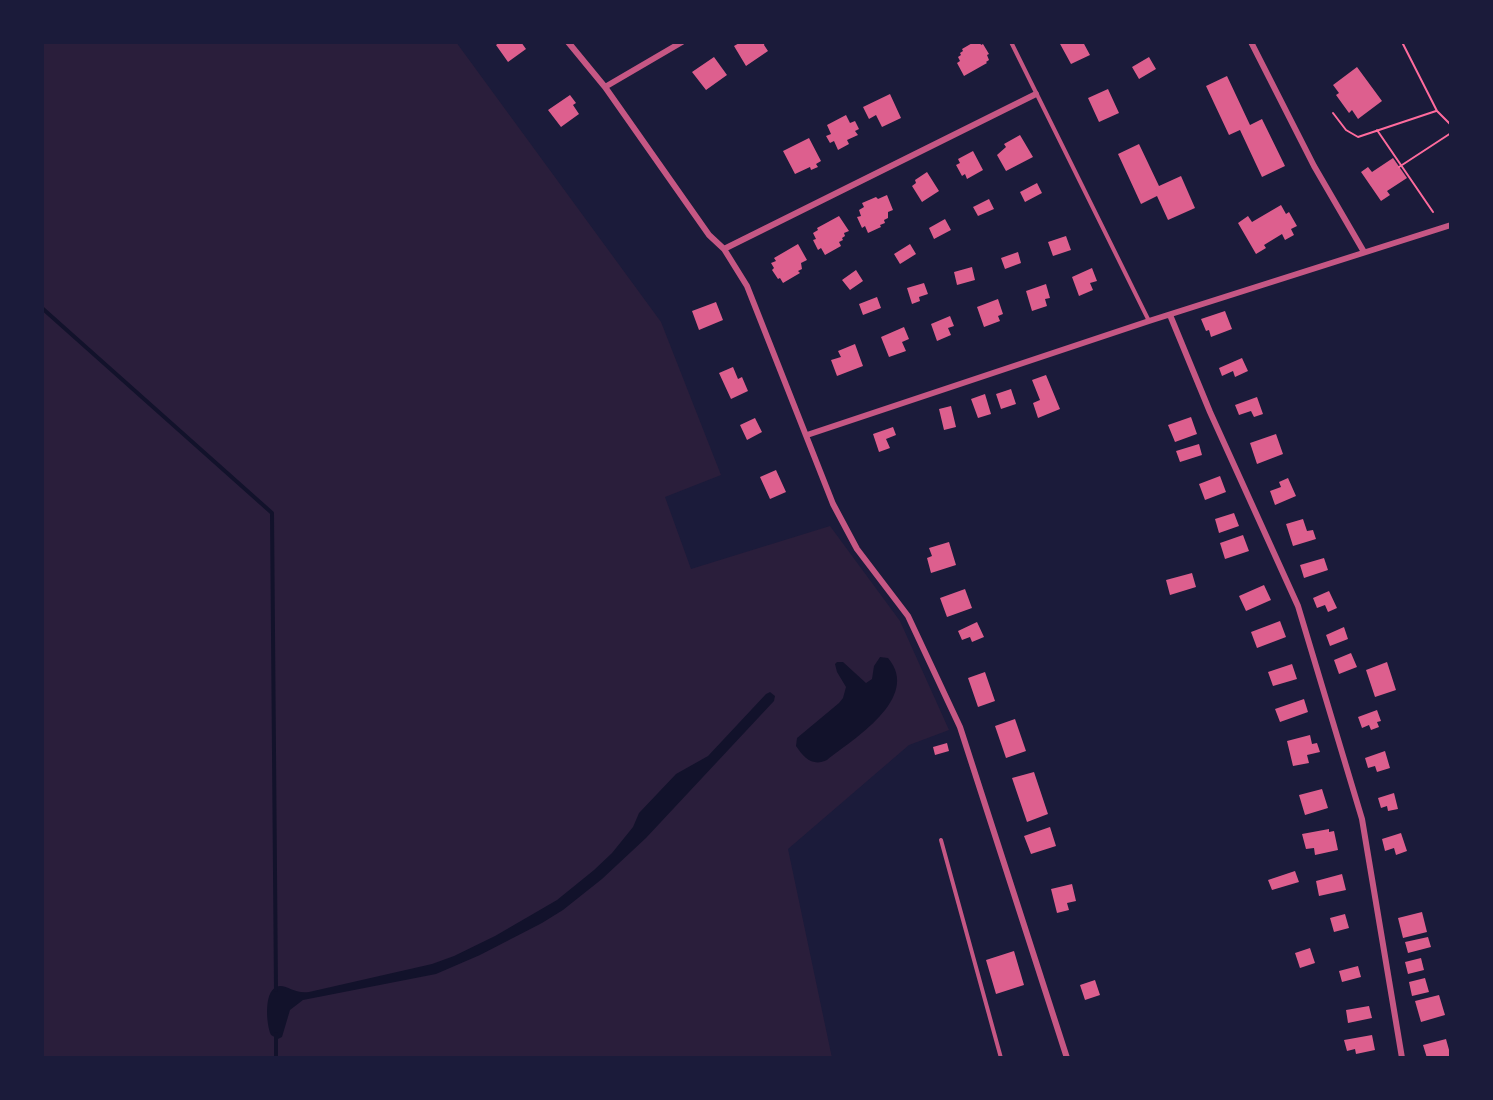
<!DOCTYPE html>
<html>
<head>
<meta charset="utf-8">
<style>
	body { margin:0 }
	#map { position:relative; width:1493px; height:1100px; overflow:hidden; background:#1b1b3a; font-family:Raleway,sans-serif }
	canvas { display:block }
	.frame { position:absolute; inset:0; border:44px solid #1b1b3a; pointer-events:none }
</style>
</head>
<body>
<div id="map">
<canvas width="1493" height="1100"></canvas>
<div class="frame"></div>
</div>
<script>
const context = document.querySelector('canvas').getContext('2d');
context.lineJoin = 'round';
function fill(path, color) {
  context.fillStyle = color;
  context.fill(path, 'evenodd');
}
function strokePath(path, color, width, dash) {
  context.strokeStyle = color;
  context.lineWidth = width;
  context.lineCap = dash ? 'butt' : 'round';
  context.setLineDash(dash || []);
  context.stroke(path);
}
const green = new Path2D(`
	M42,42H456L661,322L721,475L665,497L691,569L830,526L900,621L949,730L909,745L788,849L832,1058H42Z`);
const water = new Path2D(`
	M880,657L888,658C922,698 852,740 827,760C813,767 804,758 796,746L797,738L839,703L843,698L846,687L837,672L835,664L837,662H843L866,683L872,679L874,666Z
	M770,692L775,696L774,701L646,838L602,879L563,910L542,923L480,955L436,974L303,1000L290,1010L282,1037L278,1039L271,1035C266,1024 263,987 280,986C289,986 295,994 309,992L432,964L454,956L495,936L557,900L594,870L612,853L633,827L639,813L676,774L708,756L766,694Z`);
const stream = new Path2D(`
	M42,308L272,513L276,990
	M276,1034V1058`);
const building = new Path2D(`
	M500,42H521L526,49L508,62L496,45Z
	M741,42H765L764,45L768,51L746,66L734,46Z
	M974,42H980L981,45L983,44L989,54L987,55L989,60L986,62L987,63L964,76L957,63L960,61L958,57L961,55L960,53L963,51L962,49Z
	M1059,42H1083L1090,55L1071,64Z
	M714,57L727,75L706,90L692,72Z
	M1149,57L1156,69L1139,79L1132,67Z
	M1357,67L1382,101L1358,119L1352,110L1349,113L1336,95L1339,93L1333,85Z
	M1227,76L1250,125L1262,119L1285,166L1262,177L1240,130L1229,135L1206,86Z
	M1108,89L1119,113L1099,122L1088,98Z
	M890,94L901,118L882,127L876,115L869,119L863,107Z
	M570,95L576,103L573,105L579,114L561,127L548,110Z
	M846,115L850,123L855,121L859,129L855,131L858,135L847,140L849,144L838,150L834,141L830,143L826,136L831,134L827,125Z
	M1020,135L1033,157L1006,171L997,155L1006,147L1004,144Z
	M809,138L821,161L816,164L818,167L811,170L810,167L795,174L783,151Z
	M1139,144L1159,186L1181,176L1195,208L1168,220L1157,196L1141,204L1118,154Z
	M973,151L983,170L967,179L965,174L962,176L956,165L960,163L958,159Z
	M1393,158L1407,178L1387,191L1390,195L1381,201L1361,172L1368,167L1372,172Z
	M927,172L939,191L922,202L912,186L916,183L915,180Z
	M1037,183L1042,193L1025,202L1020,192Z
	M887,195L893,210L888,212V218L884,220L885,223L880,225L881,227L868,233L865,226L862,228L857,217L861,216L859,210L864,207L862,203L876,197L878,199Z
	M989,199L994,209L978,216L973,207Z
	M1281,205L1286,214L1289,212L1297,226L1291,229L1294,235L1285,240L1282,234L1264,245L1266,248L1256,254L1238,223L1248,216L1252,222Z
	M839,216L849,231L844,233L845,236L842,238L843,240L839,242L841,246L825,255L821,248L818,250L813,240L816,239L813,233L818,230L817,228Z
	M945,219L951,230L934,239L929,228Z
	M1066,236L1071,250L1053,256L1048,242Z
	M798,244L807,260L801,263L802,269L798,271L800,273L783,283L780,278L778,279L772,270L774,268L771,263L776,261L774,258Z
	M910,244L916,254L900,264L894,254Z
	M1018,252L1021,263L1005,269L1001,258Z
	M972,267L975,280L957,285L954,272Z
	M1092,268L1097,281L1090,283L1093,290L1079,296L1072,277Z
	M856,270L863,281L850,290L842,280Z
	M924,283L928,294L919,297L920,301L912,304L907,288Z
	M1046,284L1050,298L1045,299L1047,306L1032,311L1026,291Z
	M877,297L881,308L863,315L859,304Z
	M998,299L1003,314L998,316L1000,321L984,327L977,307Z
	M716,302L723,320L699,330L692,311Z
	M1225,311L1232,329L1211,337L1209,330L1206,331L1201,319Z
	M950,316L954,326L948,328L951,335L937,341L931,324Z
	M904,327L909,339L902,342L906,351L889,357L881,337Z
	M855,344L863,366L837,376L831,360L841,357L838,351Z
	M1242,358L1248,371L1235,377L1233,371L1222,376L1219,368Z
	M733,367L738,379L742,377L748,391L731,399L719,373Z
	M1046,375L1060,409L1038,418L1033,403L1040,400L1032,380Z
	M1011,389L1016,404L1001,409L996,394Z
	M985,394L991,414L978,418L971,399Z
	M1257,397L1263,414L1254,417L1251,411L1239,415L1235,405Z
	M951,406L956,427L944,430L939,409Z
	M1191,417L1197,434L1175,442L1168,425Z
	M755,418L762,432L747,440L740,425Z
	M893,427L896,435L886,439L890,448L879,452L873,434Z
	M1276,434L1283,454L1257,464L1250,443Z
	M1199,444L1202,455L1180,462L1176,451Z
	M776,470L786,492L770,499L760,477Z
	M1220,476L1226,492L1205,500L1199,484Z
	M1288,478L1296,496L1275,505L1270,491L1281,487L1279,482Z
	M1234,513L1239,526L1219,533L1215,519Z
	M1303,519L1307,531L1313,530L1316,539L1293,546L1286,524Z
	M1243,535L1249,551L1225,559L1220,543Z
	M949,542L956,565L931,573L927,558L932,556L929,548Z
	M1324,558L1328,570L1304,578L1300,565Z
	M1192,573L1196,587L1170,595L1166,580Z
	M1264,585L1271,600L1246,611L1239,596Z
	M965,589L972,608L947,617L940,598Z
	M1329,591L1337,608L1328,612L1325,605L1317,608L1313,598Z
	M1280,621L1286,637L1257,648L1251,632Z
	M977,622L984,637L972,642L970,637L962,640L958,631Z
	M1344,627L1348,639L1330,646L1326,635Z
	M1351,653L1357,667L1339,674L1334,660Z
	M1387,662L1396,690L1375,697L1366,670Z
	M1292,664L1297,679L1273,686L1268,672Z
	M985,672L995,701L978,707L968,678Z
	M1304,699L1308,712L1280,722L1275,709Z
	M1377,710L1381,721L1377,722L1379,727L1371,730L1369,725L1362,728L1358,717Z
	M1015,719L1026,751L1006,758L995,726Z
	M1310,735L1312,744L1317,743L1320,752L1307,755L1309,763L1293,766L1287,741Z
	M947,743L949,751L935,755L933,747Z
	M1385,751L1390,768L1377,772L1375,766L1368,768L1365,758Z
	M1034,772L1048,814L1027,822L1012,778Z
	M1322,789L1328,808L1305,815L1299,795Z
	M1394,793L1398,809L1388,811L1387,806L1381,808L1378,798Z
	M1050,827L1056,846L1031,854L1024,836Z
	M1329,829V832L1334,831L1338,850L1315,855L1314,848L1306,849L1302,834Z
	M1401,833L1407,851L1396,855L1394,848L1385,851L1382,839Z
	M1295,871L1299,882L1272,890L1268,880Z
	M1342,874L1346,890L1319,896L1316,881Z
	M1072,884L1076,901L1067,903L1069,910L1057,913L1051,889Z
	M1422,912L1427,932L1403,938L1398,918Z
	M1345,914L1349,928L1334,932L1330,918Z
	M1428,937L1431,947L1408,953L1405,942Z
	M1310,948L1315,963L1300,968L1295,953Z
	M1014,951L1024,985L996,994L986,960Z
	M1421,958L1424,970L1408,974L1405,962Z
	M1358,966L1361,977L1342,982L1339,971Z
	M1425,978L1429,992L1412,996L1409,982Z
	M1095,980L1100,995L1085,1000L1080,985Z
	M1439,995L1445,1015L1421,1022L1415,1001Z
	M1369,1006L1372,1018L1348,1023L1346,1010Z
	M1372,1035L1375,1050L1356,1054L1355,1049L1347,1051L1344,1040Z
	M1446,1039L1451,1057L1427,1058L1423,1045Z`);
const path = new Path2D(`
	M1402,42L1437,111L1451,125
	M1333,113L1346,130L1358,137L1436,111
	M1377,130L1433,212
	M1399,167L1451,133`);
const service = new Path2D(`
	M1011,42L1149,321
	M941,840L1001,1058`);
const minor = new Path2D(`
	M568,42L605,87L709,235L724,249L747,286L833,504L857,549L908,616L960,727L1067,1058
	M1251,42L1314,166L1364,252
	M605,87L682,42
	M724,249L1036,94
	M1170,315L1210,412L1298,606L1362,819L1402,1058
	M807,435L1149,321L1451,225`);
fill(green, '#2a1e3b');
fill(water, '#12122b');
strokePath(stream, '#12122b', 4);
fill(building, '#dd5f8e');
strokePath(path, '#ff6b9d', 2);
strokePath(service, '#c65784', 4);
strokePath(minor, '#c65784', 6);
</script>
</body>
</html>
